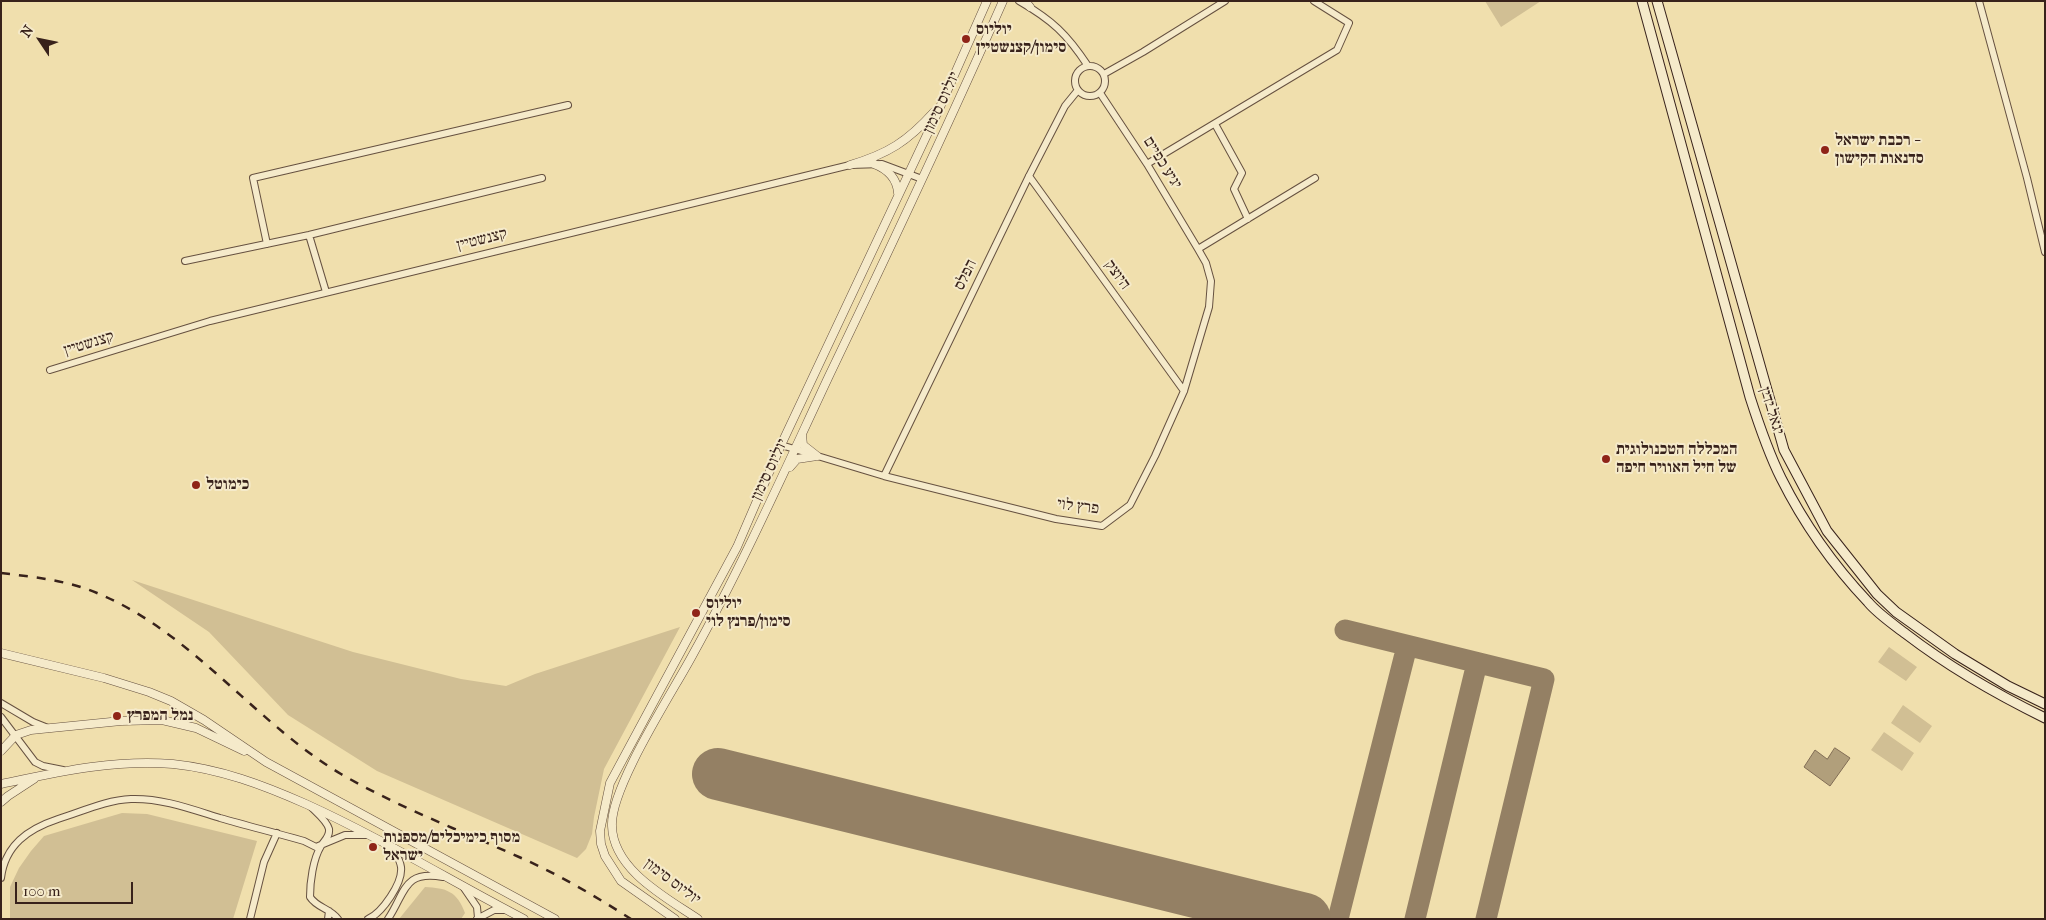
<!DOCTYPE html>
<html>
<head>
<meta charset="utf-8">
<style>
	body { margin:0 }
	#map { position:relative; width:2046px; height:920px; overflow:hidden; background:#f0dfad; font-family:"IM FELL French Canon",serif }
	canvas { display:block }
	.frame { position:absolute; inset:0; border:2px solid #38221b; pointer-events:none }
	.north { position:absolute; left:15px; top:15px; width:50px; height:50px; -webkit-text-stroke:4px #f5eaca; paint-order:stroke; rotate:304deg; font-size:14px; font-weight:700; line-height:20px; text-align:center; color:#38221b }
	.north::after { content:''; display:block; margin:auto; width:18px; height:22px; background:#38221b; clip-path:polygon(50% 0,100% 100%,50% 72%,0 100%) }
	.scale { position:absolute; left:15px; top:882px; width:118px; height:22px; box-sizing:border-box; border:2px solid #38221b; border-top:0; padding-left:6px; font-size:15px; line-height:18px; white-space:nowrap; color:#38221b; -webkit-text-stroke:4px #f5eaca; paint-order:stroke }
</style>
</head>
<body>
<div id="map">
<canvas width="2046" height="920"></canvas>
<div class="frame"></div>
<div class="north">N</div>
<div class="scale">100 m</div>
</div>
<script>
const context = document.querySelector('canvas').getContext('2d');
context.lineJoin = 'round';
function fill(path, color) {
  context.fillStyle = color;
  context.fill(path, 'evenodd');
}
function strokePath(path, color, width, dash) {
  context.strokeStyle = color;
  context.lineWidth = width;
  context.lineCap = dash ? 'butt' : 'round';
  context.setLineDash(dash || []);
  context.stroke(path);
}
function label(font, color, halo, rows, align = 'center') {
  context.font = font + ' "IM FELL French Canon","Frank Ruhl Libre",serif';
  context.lineWidth = 4;
  context.setLineDash([]);
  context.textBaseline = 'middle';
  context.strokeStyle = halo;
  context.fillStyle = color;
  for (const [text, x, y, turn = 0] of rows) {
    context.save();
    context.translate(x, y);
    context.rotate((+turn || 0) * Math.PI / 180);
    context.textAlign = isNaN(turn) ? turn : align;
    if (halo) context.strokeText(text, 0, 0);
    context.fillText(text, 0, 0);
    context.restore();
  }
}
const green = new Path2D(`
	M1485,1H1541L1501,27Z
	M132,580L353,652L461,679L506,686L535,674L680,627L604,769L594,817L592,834L586,849L577,858L377,771L288,715L209,632Z
	M1889,647L1917,667L1906,681L1878,662Z
	M1903,705L1932,726L1920,743L1891,723Z
	M1884,732L1914,753L1902,771L1871,750Z
	M122,813L147,814L257,841L233,919H10V887L19,868L31,851L44,836Z
	M425,887C446,888 457,891 465,913L461,919H399Z`);
const water = new Path2D(`
	M1835,748L1850,758L1830,786L1804,767L1815,750L1827,759Z`);
const taxiway = new Path2D(`
	M1345,630L1544,679L1486,919
	M1214,896L1231,909L1237,919
	M1297,919L1301,918
	M1338,919L1407,646
	M1415,919L1477,663`);
const runway = new Path2D(`
	M718,774L1305,919`);
const minor = new Path2D(`
	M1019,1C1052,20 1067,34 1088,66
	M1979,1L2027,178L2045,252
	M1075 81a15 15 0 1 1 30 0a15 15 0 1 1-30 0Z
	M1104,74L1143,52L1225,1
	M1215,124L1242,173L1234,189L1248,219
	M1147,164L1337,50L1349,23L1314,1
	M1029,176L1184,391
	M309,235L326,292
	M267,244L253,178L568,105
	M1198,249L1315,178
	M185,261L309,235L542,178
	M50,370L210,321L850,165L882,164L922,179
	M781,445L884,476L1056,519L1102,526L1130,505L1155,456L1184,391L1209,307L1211,281L1206,263L1198,249L1147,164L1100,93
	M884,476L1029,176L1065,106L1078,90
	M1,703L33,722L48,728
	M1,717L35,762L43,766L63,770
	M311,807C317,813 327,821 329,829C330,837 324,840 321,846C313,859 310,882 310,897C317,908 330,908 338,919
	M1,878C5,845 28,829 58,819C81,812 106,800 131,799C162,798 191,809 220,818C248,826 276,833 304,841L316,847L345,835H369
	M464,888L477,907L478,918
	M250,919L264,862L277,833
	M328,919L329,911
	M368,919C382,913 403,883 401,867C400,860 396,854 393,848
	M388,919C406,892 403,870 443,877
	M477,919L494,910H506`);
const tertiary = new Path2D(`
	M1025,1L1030,7
	M874,164C887,169 897,178 898,193
	M850,165C888,154 908,141 934,112
	M802,435L803,445L817,456
	M790,467L797,459L817,456
	M1,653L104,678L149,692L171,701L204,720L266,762L555,919
	M1,751L16,735L31,730L121,721L162,720L196,728L244,751
	M1,784C58,772 115,759 173,764C221,769 263,785 306,804C381,838 451,881 524,919
	M1,802L8,796L34,779
	M675,919L621,881L605,856L601,844L600,831L610,783L737,547L781,445L941,105L987,1
	M698,919C667,898 613,870 612,826C610,788 672,693 692,656C742,566 784,472 828,378C888,253 947,128 1003,1`);
const secondary = new Path2D(`
	M1642,1L1750,397C1759,425 1768,452 1781,478C1803,522 1834,566 1868,602C1878,614 1893,624 1906,634C1949,667 1996,694 2045,718
	M1657,1L1784,450L1827,531L1877,594L1896,612L1955,654L2008,686L2045,704`);
const rail = new Path2D(`
	M1,573C34,577 66,580 97,593C192,632 254,722 341,774C398,807 459,830 519,857C558,874 595,896 631,919`);
const markers = [
	[966,39,5,"#8f2418"],
	[1825,150,5,"#8f2418"],
	[1606,459,5,"#8f2418"],
	[196,485,5,"#8f2418"],
	[696,613,5,"#8f2418"],
	[117,716,5,"#8f2418"],
	[373,847,5,"#8f2418"]
];
const poiNames = [
	["יוליוס",976,30],
	["סימון/קצנשטיין",976,48],
	["רכבת ישראל -",1835,141],
	["סדנאות הקישון",1835,159],
	["המכללה הטכנולוגית",1616,450],
	["של חיל האוויר חיפה",1616,468],
	["כימוטל",206,485],
	["יוליוס",706,604],
	["סימון/פרנץ לוי",706,622],
	["נמל המפרץ",127,716],
	["מסוף כימיכלים/מספנות",383,838],
	["ישראל",383,856]
];
const streetNames = [
	["יוליוס סימון",942,103,-65],
	["יגיע כפיים",1162,163,58],
	["קצנשטיין",482,240,-14],
	["הפלס",966,275,-64],
	["היוצק",1117,275,54],
	["קצנשטיין",89,344,-17],
	["יגאל ידין",1771,411,72],
	["יוליוס סימון",770,470,-65],
	["פרץ לוי",1078,507,7],
	["יוליוס סימון",672,882,37]
];
fill(green, '#d1bf94');
fill(water, '#b19f7b');
strokePath(water, '#816d55', 1);
strokePath(taxiway, '#948064', 21);
strokePath(runway, '#948064', 52);
strokePath(minor, '#665140', 8);
strokePath(tertiary, '#665140', 9);
strokePath(secondary, '#38221b', 11);
strokePath(minor, '#f5eaca', 6);
strokePath(tertiary, '#f5eaca', 8);
strokePath(secondary, '#f5eaca', 9);
strokePath(rail, '#38221b', 2.5, [9, 9]);
for (const [x, y, r, color] of markers) {
  const dot = new Path2D();
  dot.arc(x, y, r, 0, 2 * Math.PI);
  context.fillStyle = color;
  context.fill(dot);
  strokePath(dot, '#f5eaca', 2);
}
label('bold 16px', '#38221b', '#f5eaca', poiNames, 'left');
label('16px', '#38221b', '#f5eaca', streetNames);
</script>
</body>
</html>
